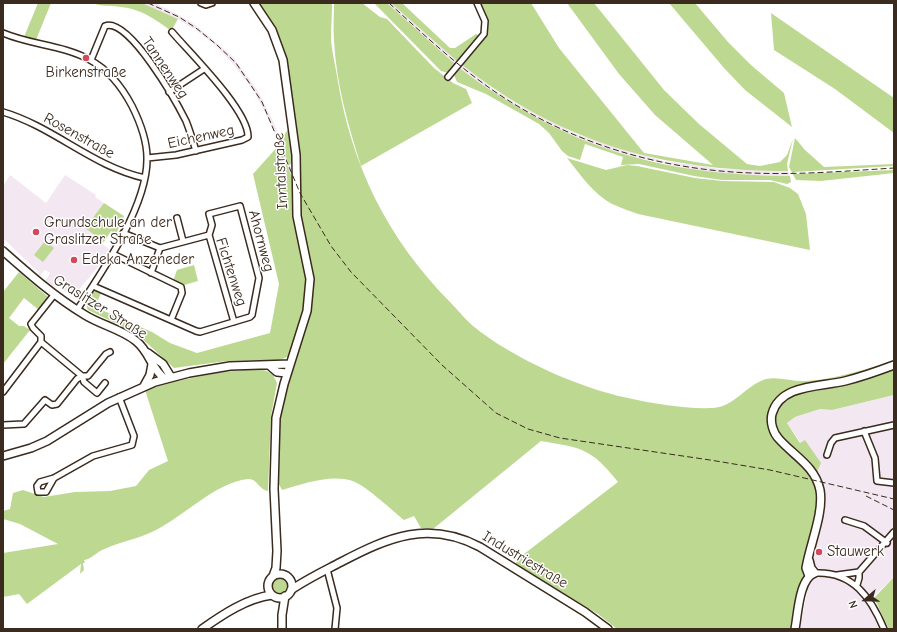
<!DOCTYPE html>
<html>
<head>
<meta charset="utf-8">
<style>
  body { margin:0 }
  #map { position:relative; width:897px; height:632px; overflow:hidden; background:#fff; font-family:"Comic Neue",sans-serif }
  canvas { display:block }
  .frame { position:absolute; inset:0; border:4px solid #3b2a1e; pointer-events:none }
  .north { position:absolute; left:845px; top:580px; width:40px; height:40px; -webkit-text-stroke:3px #fff; paint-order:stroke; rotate:250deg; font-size:11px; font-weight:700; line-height:16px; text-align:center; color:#3b2a1e }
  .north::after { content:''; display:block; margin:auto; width:14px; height:18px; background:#3b2a1e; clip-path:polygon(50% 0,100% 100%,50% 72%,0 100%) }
</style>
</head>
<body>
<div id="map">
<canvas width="897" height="632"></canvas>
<div class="frame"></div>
<div class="north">N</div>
</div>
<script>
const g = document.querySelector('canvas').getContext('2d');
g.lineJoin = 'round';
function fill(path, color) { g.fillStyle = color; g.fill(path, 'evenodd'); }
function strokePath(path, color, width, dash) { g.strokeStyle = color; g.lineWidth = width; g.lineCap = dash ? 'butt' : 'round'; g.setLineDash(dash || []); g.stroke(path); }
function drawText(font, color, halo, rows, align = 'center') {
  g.font = font + ' "Comic Neue",sans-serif'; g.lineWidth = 3; g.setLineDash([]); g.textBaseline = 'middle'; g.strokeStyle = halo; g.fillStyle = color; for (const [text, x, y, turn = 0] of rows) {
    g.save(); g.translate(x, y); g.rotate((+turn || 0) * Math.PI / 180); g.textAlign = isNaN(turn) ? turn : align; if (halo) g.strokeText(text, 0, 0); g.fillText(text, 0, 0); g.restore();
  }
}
const built = new Path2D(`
  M142,3H154L177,14L197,26L194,29L178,19Z
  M387,3H391L458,62L456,65Z
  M198,27L233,57L258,91L274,123L294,176V182L271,124L255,93L234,65L216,46L196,30Z
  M461,64L492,88L519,105L576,134L663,161L722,169L788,171L790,176L724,174L699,171L630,156L597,146L543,122L517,108L458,67Z
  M10,175L46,203L65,175L96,195L95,197L104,203L85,228L104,242L102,244L109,249L98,267L76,293L71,295L62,289L60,284L57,288L45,281L50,273L45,270L39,276L38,272L5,240L3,242V186Z
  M894,395V577L869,601L882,629H800L808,587H801L805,440L801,443L787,423L795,417L820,409L832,410Z`);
const green = new Path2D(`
  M38,3H51L36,40L24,37Z
  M93,3H142L178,19L171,31C155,19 141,9 121,7C111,5 101,7 93,3Z
  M256,3H332C332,15 331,28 331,40C332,52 335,64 337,76C351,165 387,238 450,302C458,310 465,319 473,326C512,358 579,388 628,398C655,404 684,409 713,408C734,407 746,385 766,379C779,376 793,382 806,381C836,379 866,369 894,361V363L868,372L783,394L770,426L813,475L819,497L805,577L794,629H617L598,614L515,564L524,554L618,482C591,448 582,448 541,441L433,529L421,528L414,516L404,520C393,511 367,487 355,482C333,473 303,484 282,490L277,480L279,418L282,399L310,303L299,219L285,60Z
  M334,3H362L380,17L387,19L434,68L453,83L466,89L472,103L361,166C348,125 336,83 334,40C333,28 334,15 334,3Z
  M374,3H387L456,65L448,73L441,71Z
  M391,3H402L450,48H455L476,34L481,36L458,62Z
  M479,3H531L559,48L644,153L713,165L655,115L619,74L567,3H594L664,90L699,124L747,164L760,166L780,162L787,155L793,139L787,164L788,171C663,171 560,143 461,64L486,31Z
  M669,3H695L728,42L751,65L784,93L792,127L745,90L724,68Z
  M771,13L894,98V133L835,89L774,50Z
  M458,67C565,147 657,175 790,176L791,182L787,184L770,180H722L694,176L639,164L621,165L623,157L585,144L580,160L568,156L562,151L549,133L539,124L486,94L457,82L454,75Z
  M290,127L294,162L289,165L280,140Z
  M795,138L805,150L824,167L894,164V166L794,172L795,174L894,170V173L821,181L796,180L789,167Z
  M279,145L294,182V213L307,268L306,302L290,356L279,360L227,361L174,368L136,333L88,310C84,303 90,297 94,291L101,293L95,307L152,332L170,343L197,353L270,333L279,284L253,174Z
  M567,158L606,170L627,165L637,166L695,178L722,181L774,182L790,188L798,194L806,214L810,250L638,214C630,211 621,208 612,204C593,194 580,174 567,158Z
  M104,203L124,216L116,234L111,231L104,242L85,228Z
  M45,241L54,248L43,262L34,255Z
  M194,265L198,281L184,285L173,281L177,270Z
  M19,272L48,297L39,310L24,298L9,318L19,326H24L30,330L3,364V292Z
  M894,367V395L832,410L820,409L795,417L787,423L800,443L805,440L821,463L816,474C800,458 767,436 775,409C777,403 786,398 791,394Z
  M257,369L267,371L273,375L277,383L271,416L268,491C259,490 257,478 248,479C214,483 185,516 154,531C138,539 119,542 102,550C96,553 91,559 84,560L85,563H83L84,570L80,574L81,564L27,604L19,594L3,597V553L58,544L20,524L3,519V511L10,509L13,493L23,490L44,497L75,492L110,491L136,486L149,470L168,461L145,390C182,379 218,371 257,369Z
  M270 586a9 9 0 1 1 18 0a9 9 0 1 1-18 0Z
  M894,577V629H889L874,598Z`);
const street = new Path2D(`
  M201,3L206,5L212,3
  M3,33C31,45 63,45 90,60C109,70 122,87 132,106C140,122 147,140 147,158C148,205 102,272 77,310
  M91,60L105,26C129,17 177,103 186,121C190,131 193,141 196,151
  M448,77L484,34L485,21L477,3
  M169,92L204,69
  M3,112C54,127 93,167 145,178
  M147,158L176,155L242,140L248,137C249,111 190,53 172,32
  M177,218L183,241
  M123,233L160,248L209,235
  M209,235L234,322
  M113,254L181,287L182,293L171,320
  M151,273L160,248
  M93,286L196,331L200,332L250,317L252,315L259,278L240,206L209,214L212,225L209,235
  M105,383L97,393L84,382L82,376H88L106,354L110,352
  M3,392L41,342V336L33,328L31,324L54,295
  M3,425L24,424L45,400L52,405L57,404L77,379L82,376L41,342
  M864,431L875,458L877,481L894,483
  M827,455L831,443L835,438L894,425
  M54,478L46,492H38L37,486L40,482L54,478L93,456L132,445L134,436L119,397
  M845,520L864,526L887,543
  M327,569L337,608L335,629
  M815,573C853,571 871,598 884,629
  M837,575L859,572L894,532
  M857,585L859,578V572`);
const secondary = new Path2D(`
  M254,3L272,30L283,60L296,155L297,216L310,279L307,311L284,384L276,418L274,489L277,551L276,568L273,576
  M3,251C29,274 55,297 85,315C101,325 121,329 136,341C150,352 151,369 165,379
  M148,353L163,364L171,377
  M269,365L277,372L287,373
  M144,386L150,375L152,364
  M3,456L31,448L47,441L108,403L155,382L189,373L230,366L290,364
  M268 586a12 12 0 1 1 24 0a12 12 0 1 1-24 0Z
  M809,576L806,568C810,544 824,513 820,490C815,466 794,456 779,439C773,433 770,422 772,414C780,384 820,387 845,381C861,377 878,371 894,365
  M291,590C307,579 324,571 341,562C389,537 428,520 480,547L585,612L608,629
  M202,629C222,615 247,598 272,595
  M282,629V615L285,596
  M795,629C798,614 799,578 815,573L811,568L809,560`);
const rail = new Path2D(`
  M148,3L179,17L196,28L217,45L236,63L262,102L300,193L331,246L351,272L442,365L496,413L528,429L560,438L710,460L770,470L894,499
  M389,3C422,33 454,63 491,89C567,142 659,170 752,173C799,175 847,171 894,168
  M866,496L894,510`);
const markers = [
  [86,58,4,"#d1495b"],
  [36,232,4,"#d1495b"],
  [74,260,4,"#d1495b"],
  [819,552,4,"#d1495b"]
];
const streetNames = [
  ["Tannenweg",165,68,56],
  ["Rosenstraße",79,136,29],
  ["Eichenweg",201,137,-12],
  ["Inntalstraße",281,171,-93],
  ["Ahornweg",261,241,75],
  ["Fichtenweg",231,272,72],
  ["Graslitzer Straße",100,307,32],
  ["Industriestraße",525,560,31]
];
const poiNames = [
  ["Birkenstraße",86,73,"center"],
  ["Grundschule an der",44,223],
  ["Graslitzer Straße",44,240],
  ["Edeka Anzeneder",82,260],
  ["Stauwerk",827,552]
];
fill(built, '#f3e7f2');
fill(green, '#bdd991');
strokePath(street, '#3b2a1e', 8);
strokePath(secondary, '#3b2a1e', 10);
strokePath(street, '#fff', 5);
strokePath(secondary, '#fff', 7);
strokePath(rail, '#3b2a1e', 1, [6, 3]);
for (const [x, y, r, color] of markers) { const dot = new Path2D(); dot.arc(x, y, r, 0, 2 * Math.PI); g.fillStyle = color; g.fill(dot); strokePath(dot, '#fff', 1.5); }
drawText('15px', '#3b2a1e', '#fff', streetNames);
drawText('15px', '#3b2a1e', '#fff', poiNames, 'left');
</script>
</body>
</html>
